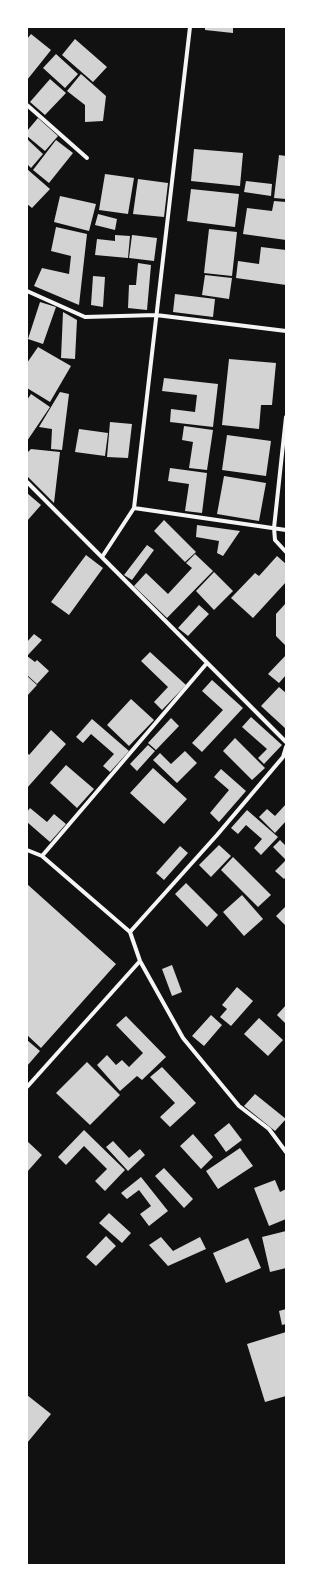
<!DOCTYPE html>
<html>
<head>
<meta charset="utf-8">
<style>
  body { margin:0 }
  #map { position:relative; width:313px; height:1592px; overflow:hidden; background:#111; font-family:"Exo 2",sans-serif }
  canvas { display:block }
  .frame { position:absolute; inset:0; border:28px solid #fff; pointer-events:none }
</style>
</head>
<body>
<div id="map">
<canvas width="313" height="1592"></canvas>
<div class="frame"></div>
</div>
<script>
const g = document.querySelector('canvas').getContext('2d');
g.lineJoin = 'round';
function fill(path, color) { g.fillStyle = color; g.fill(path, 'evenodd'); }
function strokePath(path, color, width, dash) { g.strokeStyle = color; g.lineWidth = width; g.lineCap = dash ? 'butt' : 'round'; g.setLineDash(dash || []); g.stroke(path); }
const building = new Path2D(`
  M205,27H233V33L205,30Z
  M31,34L51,50L27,80V39Z
  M75,39L107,67L93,82L62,55Z
  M56,54L78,74L65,88L43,68Z
  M81,74L106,96L103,121L85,122V105L67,91Z
  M50,79L66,93L45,115L30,102Z
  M38,118L58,136L45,151L27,136V131Z
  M27,139L43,154L31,168L27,164Z
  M56,140L73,153L49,183L33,170Z
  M194,149L243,153L240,186L191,181Z
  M279,155L286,156V199L274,198Z
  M27,169L50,189L32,208L27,204Z
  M105,174L134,178L128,214L99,210Z
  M138,179L168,183L164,217L133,214Z
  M246,181L272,184L271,196L244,192Z
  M191,189L239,194L235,227L187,221Z
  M60,196L96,204L89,231L54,222Z
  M274,201L286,202V240L243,234L247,208L272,211Z
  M98,214L117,219L115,230L95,225Z
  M56,227L87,234L79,305L34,286L42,268L69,274L71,256L51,251Z
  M209,229L237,232L232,276L204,273Z
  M115,235L130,236L128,258L95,255L97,239L115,241Z
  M132,235L157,238L154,261L129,258Z
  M261,247L286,250V285L236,278L238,261L259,264Z
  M138,263L151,265L147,310L128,308L129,285H136Z
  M205,275L232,278L229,299L202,295Z
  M93,276L105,277L103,307L91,305Z
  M175,294L215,299L213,317L173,312Z
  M40,302L56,307L43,344L28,339Z
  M63,312L77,320L75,359L61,358Z
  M38,347L71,366L50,402L27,388V363Z
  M229,359L276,363L272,405H261L259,429L222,425Z
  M164,378L218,384L213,427L170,422L171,409L195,412L197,395L162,391Z
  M60,392L69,394L62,450L51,449L52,429L39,427Z
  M31,394L50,407L27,441V400Z
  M110,422L132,424L128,458L107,457Z
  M184,426L213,430L207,470L189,468L193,442L182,440Z
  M79,429L108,433L105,456L75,452Z
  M227,435L271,441L266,476L222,470Z
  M31,449L60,452L54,503L27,476V453Z
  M170,468L207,473L202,513L185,511L189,484L168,481Z
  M224,476L266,483L259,521L217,514Z
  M27,493L41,505L27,521Z
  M164,520L196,552L185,562L154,531Z
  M197,525L240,531L223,556L217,553L219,541L196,537Z
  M147,545L154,550L132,580L124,575Z
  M195,554L213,571L167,618L134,586L146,573L168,594L192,568L186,563Z
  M86,555L103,568L69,615L51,602Z
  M277,556L286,564V582L253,618L231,598L255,573L259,576Z
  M214,572L233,591L214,610L196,591Z
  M286,603V646L276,636V614Z
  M199,605L209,614L188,636L178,628Z
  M34,634L42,640L27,656L35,662L37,660L49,671L37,684L27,675V642Z
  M150,652L186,685L162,710L154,702L168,687L141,661Z
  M286,655V675L279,683L268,674Z
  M27,676L37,685L27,696Z
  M212,680L243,708L202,752L192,743L223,710L202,691Z
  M279,687L286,693V729L261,706Z
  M131,699L154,720L129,746L107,725Z
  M251,717L282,745L264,764L258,758L267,749L242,727Z
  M171,718L179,726L156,750L148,743Z
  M92,719L129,751L110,772L103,766L114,754L91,734L83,743L76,737Z
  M51,730L66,744L27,788V752L29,755Z
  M235,738L265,768L252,780L223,751Z
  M148,745L155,751L137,771L130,764Z
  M185,751L197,763L177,783L153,760L160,753L171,764Z
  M66,765L94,789L77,808L50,783Z
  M153,768L187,799L164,824L130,793Z
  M221,769L246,791L219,822L210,813L229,790L214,777Z
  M286,804V821L275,833L259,817L267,809L275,816Z
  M30,808L47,822L54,814L66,824L50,842L27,822V812Z
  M247,810L278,837L261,855L254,848L262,839L246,825L238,834L231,828Z
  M280,840L286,846V877L284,879L275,871L286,860L273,847Z
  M219,845L231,856L211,877L199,865Z
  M180,846L188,853L164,880L156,873Z
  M233,857L271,895L258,907L221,870Z
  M186,883L218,915L207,927L175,894Z
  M27,884L116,964L41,1048L27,1035Z
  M242,895L263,919L244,936L223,912Z
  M286,906V926L276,916Z
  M172,965L182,992L172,996L162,969Z
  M237,987L253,1001L231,1026L220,1017L227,1009L222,1005Z
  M286,1005V1024L277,1015Z
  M211,1015L222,1025L204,1046L192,1036Z
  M126,1016L166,1057L142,1080L137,1076L120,1091L97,1065L107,1055L116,1065L122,1060L129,1067L143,1053L116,1025Z
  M259,1018L283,1040L268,1056L244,1034Z
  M27,1040L40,1051L27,1066Z
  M87,1062L120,1095L90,1125L56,1093Z
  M162,1067L196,1103L170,1127L160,1117L175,1103L150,1077Z
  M255,1094L286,1119L275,1131L244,1106Z
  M229,1123L242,1140L226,1152L214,1135Z
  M84,1130L125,1170L105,1191L95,1181L107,1169L84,1146L66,1165L58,1157Z
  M193,1134L213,1157L201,1169L180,1146Z
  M27,1141L42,1155L27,1172Z
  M113,1141L129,1158L140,1149L145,1155L128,1171L106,1147Z
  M240,1148L253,1166L218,1189L206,1171Z
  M164,1168L193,1199L184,1208L155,1176Z
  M141,1177L168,1211L149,1226L140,1214L151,1206L139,1190L127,1199L121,1193Z
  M275,1180L280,1192L286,1189V1219L269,1226L254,1188Z
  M109,1213L131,1233L122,1243L99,1223Z
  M286,1231V1268L270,1272L262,1237Z
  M106,1236L116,1246L96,1266L86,1257Z
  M161,1237L173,1251L200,1237L206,1249L168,1266L149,1245Z
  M248,1238L261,1268L226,1283L213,1253Z
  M286,1309V1324L282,1325L279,1311Z
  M286,1332V1348L285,1349L286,1353V1396L265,1402L247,1344Z
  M27,1395L51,1414L27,1443Z`);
const minor = new Path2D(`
  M27,105L87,158
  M27,291L85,317L156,315L286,331
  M286,417L274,528L275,540L286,552
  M27,482L286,742
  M134,508L286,530
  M102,557L134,508L190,27
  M27,850L42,856L130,932L140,961L183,1038L239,1106L269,1129L286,1152
  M42,856L207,663
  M130,932L217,835L283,757L286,747
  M27,1087L140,961`);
fill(building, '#d3d3d3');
strokePath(minor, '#f5f5f5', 4);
</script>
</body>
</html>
